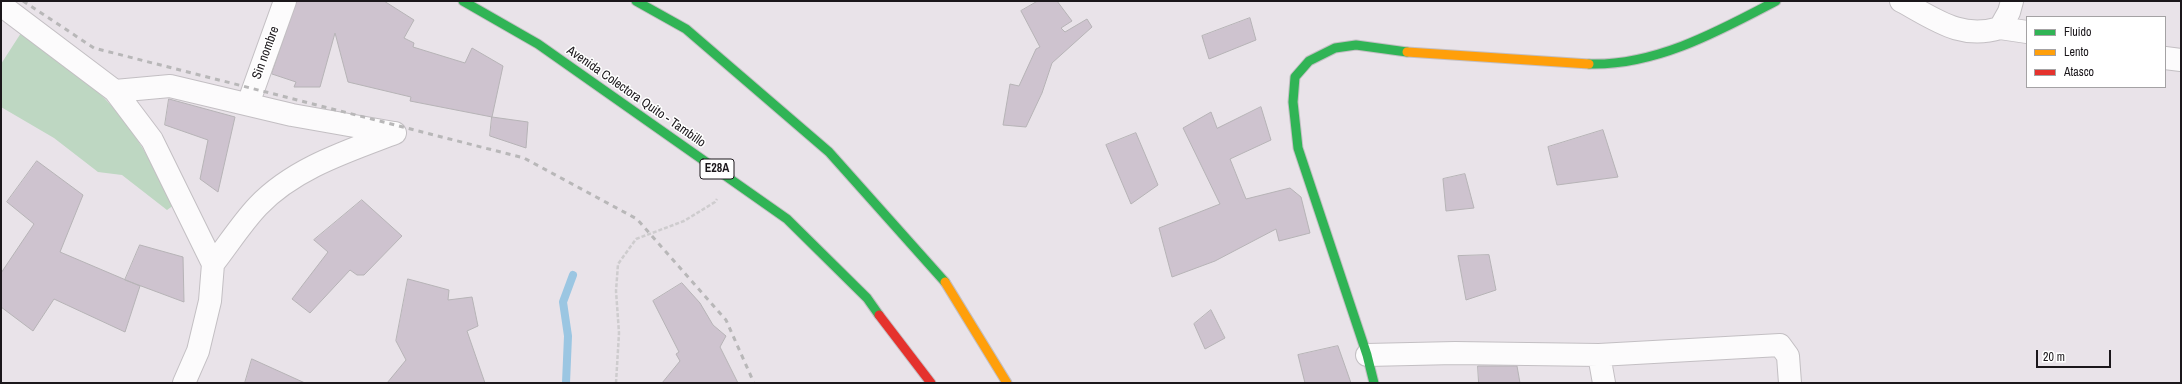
<!DOCTYPE html>
<html>
<head>
<meta charset="utf-8">
<style>
  body { margin:0 }
  #map { position:relative; width:2182px; height:384px; overflow:hidden; background:#e9e3e9; font-family:"Archivo Narrow",sans-serif }
  canvas { display:block }
  .frame { position:absolute; inset:0; border:2px solid #1b171b; pointer-events:none }
  .legend { position:absolute; left:2026px; top:16px; width:140px; height:72px; box-sizing:border-box; background:#fff; border:1px solid #a4a2a4; margin:0; padding:5px 7px; list-style:none; font-size:12px; color:#1b171b }
  .legend li { display:flex; align-items:center; gap:8px; height:20px }
  .legend b { width:20px; border:1px solid #a4a2a4 }
  .scale { position:absolute; left:2036px; top:350px; width:75px; height:18px; box-sizing:border-box; border:2px solid #1b171b; border-top:0; padding-left:5px; font-size:12px; line-height:14px; white-space:nowrap; color:#1b171b; -webkit-text-stroke:3px #fff; paint-order:stroke }
</style>
</head>
<body>
<div id="map">
<canvas width="2182" height="384"></canvas>
<div class="frame"></div>
<ul class="legend">
<li><b style="height:5px;background:#30b455"></b>Fluido</li>
<li><b style="height:5px;background:#ff9f0a"></b>Lento</li>
<li><b style="height:5px;background:#e5322d"></b>Atasco</li>
</ul>
<div class="scale">20 m</div>
</div>
<script>
const g = document.querySelector('canvas').getContext('2d');
g.lineJoin = 'round';
function fill(path, color) { g.fillStyle = color; g.fill(path, 'evenodd'); }
function strokePath(path, color, width, dash) { g.strokeStyle = color; g.lineWidth = width; g.lineCap = dash ? 'butt' : 'round'; g.setLineDash(dash || []); g.stroke(path); }
function drawText(font, color, halo, rows, align = 'center') {
  g.font = font + ' "Archivo Narrow",sans-serif'; g.lineWidth = 3; g.setLineDash([]); g.textBaseline = 'middle'; g.strokeStyle = halo; g.fillStyle = color; for (const [text, x, y, turn = 0] of rows) {
    g.save(); g.translate(x, y); g.rotate((+turn || 0) * Math.PI / 180); g.textAlign = isNaN(turn) ? turn : align; if (halo) g.strokeText(text, 0, 0); g.fillText(text, 0, 0); g.restore();
  }
}
const green = new Path2D(`
  M21,33C45,51 72,68 94,88C130,121 152,162 174,205L167,210L122,175L98,172L54,138L1,107V64Z`);
const stream = new Path2D(`
  M566,383L568,336L563,302L573,275`);
const building = new Path2D(`
  M297,1H384L414,20L404,38L414,43L413,47L465,63L472,48L503,66L492,117L410,101L411,97L348,82L335,33L320,87H294L296,82L272,74Z
  M1038,1H1057L1072,21L1061,28L1065,32L1087,19L1092,27L1052,63L1042,93L1026,127L1003,125L1010,84L1019,86L1036,49L1040,47L1021,11Z
  M1250,18L1256,40L1209,59L1202,36Z
  M169,99L235,117L218,192L200,179L208,140L165,125Z
  M1261,107L1271,140L1230,159L1246,199L1290,188L1301,197L1310,233L1279,241L1276,229L1215,261L1172,277L1159,228L1220,204L1183,128L1211,112L1217,128Z
  M492,117L528,122L526,148L490,136Z
  M1603,130L1618,177L1557,185L1548,147Z
  M1136,133L1158,185L1131,204L1106,145Z
  M37,161L83,195L60,252L140,286L125,332L54,299L33,331L1,307V273L34,224L7,202Z
  M1465,174L1474,208L1446,211L1443,179Z
  M362,200L402,236L364,275H357L350,270L310,313L292,299L328,252L314,240Z
  M140,245L183,257L184,302L125,280Z
  M1489,255L1496,290L1466,300L1458,256Z
  M408,279L449,290L448,300L472,297L478,326L467,331L485,383H387L406,360L396,341Z
  M682,283L700,303L713,325L726,336L720,347L738,383H662L680,361L676,354L679,352L653,301Z
  M1211,310L1225,338L1205,349L1194,324Z
  M1338,346L1351,383H1305L1298,355Z
  M252,359L305,383H245Z
  M1478,366H1517L1520,383H1479Z`);
const path = new Path2D(`
  M616,383L619,333L616,291L618,264L636,239L684,221L715,202L717,199`);
const street = new Path2D(`
  M1901,1C1935,19 1960,40 2000,28L2009,12L2012,1
  M1,5L115,91L152,140L213,264L210,301L198,351L184,383
  M2000,28L2027,32
  M2165,58L2181,60
  M115,91L170,86L292,115L394,133
  M248,104L285,1
  M213,264C228,245 241,224 258,206C294,168 348,151 395,133
  M1367,355L1455,353L1599,355L1780,345L1788,356L1790,383
  M1599,355L1604,383`);
const fast = new Path2D(`
  M463,1L538,44L787,219L867,298L879,315
  M636,1L686,29L829,152L945,282
  M1589,64C1656,66 1719,31 1776,1
  M1374,383L1367,355L1298,148L1293,102L1295,77L1309,61L1335,48L1356,45L1407,52`);
const slow = new Path2D(`
  M1407,52L1589,64
  M945,282L1007,383`);
const jam = new Path2D(`
  M879,315L931,383`);
const rail = new Path2D(`
  M23,1L94,48L524,158L637,219L726,320L754,383`);
const shields = [
  [717,169,34]
];
const shieldNames = [
  ["E28A",717,169]
];
const streetNames = [
  ["Sin nombre",266,53,-70],
  ["Avenida Colectora Quito - Tambillo",636,97,35]
];
fill(green, '#bed7c2');
strokePath(stream, '#9bc6e2', 8);
fill(building, '#cec3cf');
strokePath(building, '#b6b3b6', 1);
strokePath(street, '#c3bfc3', 24);
strokePath(fast, '#c3bfc3', 11);
strokePath(slow, '#c3bfc3', 11);
strokePath(jam, '#c3bfc3', 11);
strokePath(path, '#ceccce', 2.5, [4, 2]);
strokePath(street, '#fcfbfc', 22);
strokePath(fast, '#30b455', 9);
strokePath(slow, '#ff9f0a', 9);
strokePath(jam, '#e5322d', 9);
strokePath(rail, '#b8b7b8', 3, [5, 5]);
for (const [x, y, w] of shields) { const box = new Path2D(); box.roundRect(x - w / 2, y - 10, w, 20, 3); g.fillStyle = '#fff'; g.fill(box); strokePath(box, '#1b171b', 1); }
drawText('bold 12px', '#1b171b', null, shieldNames);
drawText('13px', '#1b171b', '#fff', streetNames);
</script>
</body>
</html>
